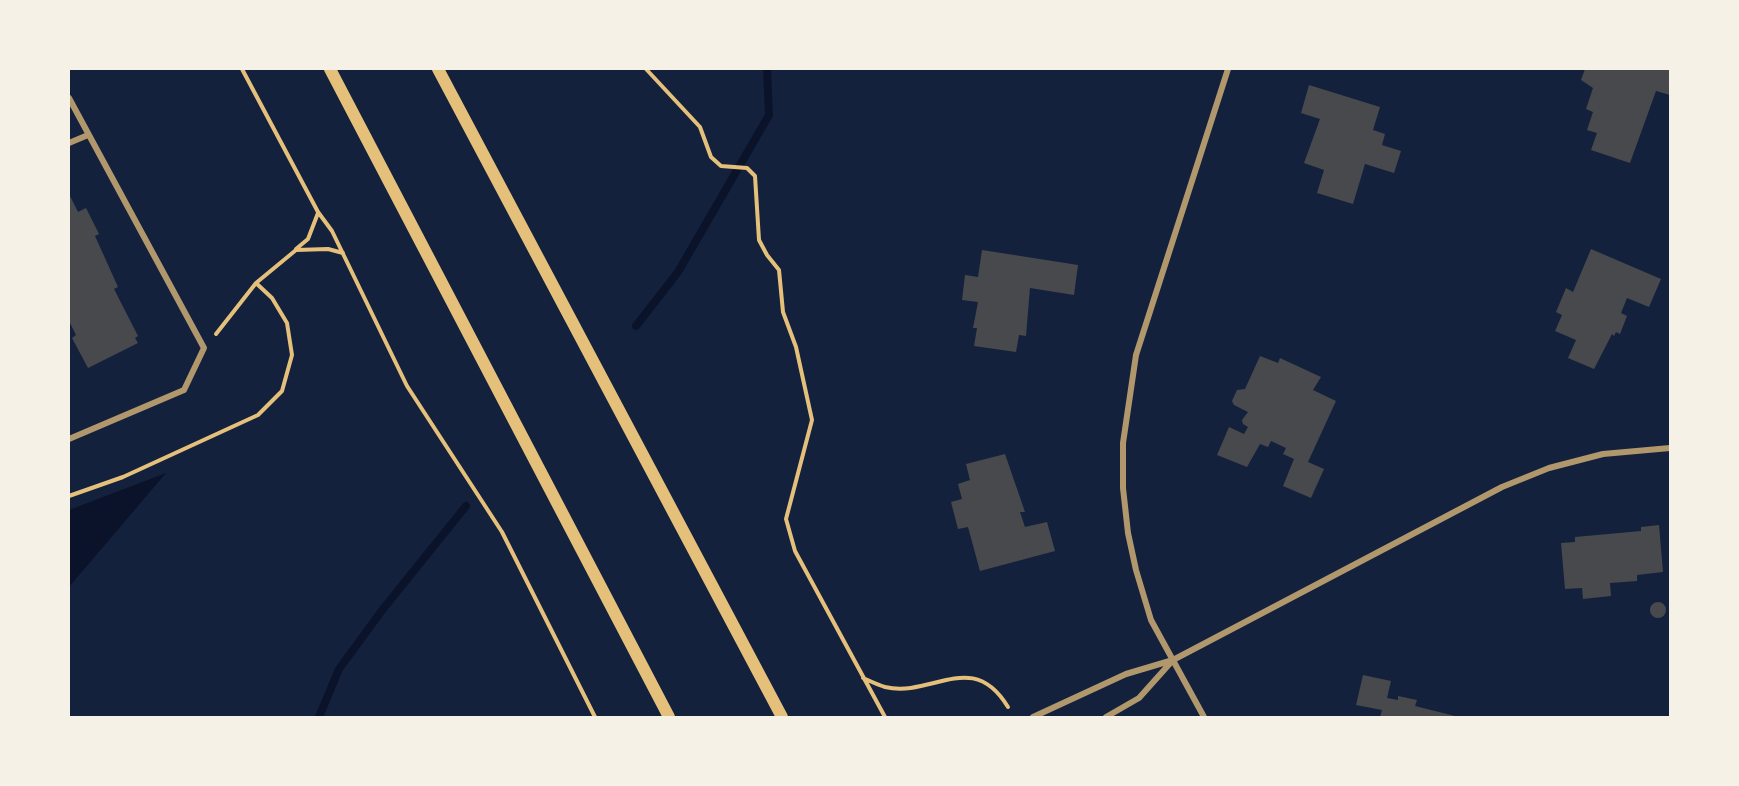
<!DOCTYPE html>
<html>
<head>
<meta charset="utf-8">
<style>
  body { margin:0 }
  #map { position:relative; width:1739px; height:786px; overflow:hidden; background:#14213d; font-family:"DM Sans",sans-serif }
  canvas { display:block }
  .frame { position:absolute; inset:0; border:70px solid #f6f1e7; pointer-events:none }
</style>
</head>
<body>
<div id="map">
<canvas width="1739" height="786"></canvas>
<div class="frame"></div>
</div>
<script>
const g = document.querySelector('canvas').getContext('2d');
g.lineJoin = 'round';
function fill(path, color) { g.fillStyle = color; g.fill(path, 'evenodd'); }
function strokePath(path, color, width, dash) { g.strokeStyle = color; g.lineWidth = width; g.lineCap = dash ? 'butt' : 'round'; g.setLineDash(dash || []); g.stroke(path); }
const water = new Path2D(`
  M166,473L69,587V510Z`);
const stream = new Path2D(`
  M636,326L678,272L769,115L767,69
  M319,717L339,669L383,609L466,506`);
const building = new Path2D(`
  M1585,69H1670V95L1656,91L1630,163L1591,150L1597,133L1587,130L1593,112L1586,109L1593,88L1581,80Z
  M1309,85L1380,107L1373,130L1385,134L1382,145L1401,151L1394,173L1365,164L1353,204L1317,193L1324,170L1304,163L1320,119L1301,113Z
  M69,194L78,212L86,208L99,234L95,236L118,287L114,289L138,336L135,338L138,343L88,368L72,338L76,335L69,321Z
  M1591,249L1661,279L1649,307L1627,298L1621,313L1627,316L1620,334L1616,332L1614,336L1612,334L1594,369L1568,358L1576,340L1555,331L1562,315L1556,312L1566,288L1573,292Z
  M982,250L1078,265L1074,295L1030,288L1026,336L1019,335L1016,352L974,346L977,328H973L978,302L962,300L965,275L978,277Z
  M1260,356L1278,363L1280,358L1321,377L1313,390L1336,401L1308,462L1324,469L1311,498L1283,486L1294,459L1283,454L1286,448L1271,441L1268,447L1260,444L1247,467L1217,455L1229,427L1244,434L1248,427L1243,424L1242,420L1248,412L1234,405L1232,401L1237,390L1245,389Z
  M1005,454L1025,512H1020L1025,527L1047,522L1055,551L980,571L968,527L958,529L951,502L962,499L958,484L970,480L966,464Z
  M1659,525L1663,572L1637,575V581L1610,583L1611,596L1583,599L1582,588L1565,589L1561,543L1575,542V537L1641,531V527Z
  M1650 610a8 8 0 1 1 16 0a8 8 0 1 1-16 0Z
  M1363,675L1391,681L1387,698L1398,700V696L1417,700L1415,706L1459,717H1380L1382,710L1356,705Z`);
const path = new Path2D(`
  M242,69L318,212L332,231L407,386L502,532L595,717
  M646,69L700,127L711,157L721,166L747,168L755,176L759,240L767,255L779,270L783,312L796,347L812,420L786,519L795,551L885,717
  M296,249L308,239L318,213
  M216,334L256,283
  M69,496L123,477L258,415L282,391L292,355L287,323L272,298L256,283L296,250L328,249L343,253
  M863,678C870,681 878,685 885,687C933,698 972,648 1008,707`);
const minor = new Path2D(`
  M69,98L204,348L184,390L69,439
  M69,143L88,135
  M1033,717L1126,674L1173,660L1502,487L1549,468L1603,454L1670,448
  M1106,717L1139,698L1173,660
  M1204,717L1151,620L1136,570L1128,533L1123,488V443L1136,355L1228,69`);
const secondary = new Path2D(`
  M330,69L669,717
  M438,69L782,717`);
fill(water, '#0b132b');
strokePath(stream, '#0b132b', 8);
fill(building, '#48494c');
strokePath(path, '#e5c07b', 4);
strokePath(minor, '#b1986c', 6);
strokePath(secondary, '#e5c07b', 12);
</script>
</body>
</html>
